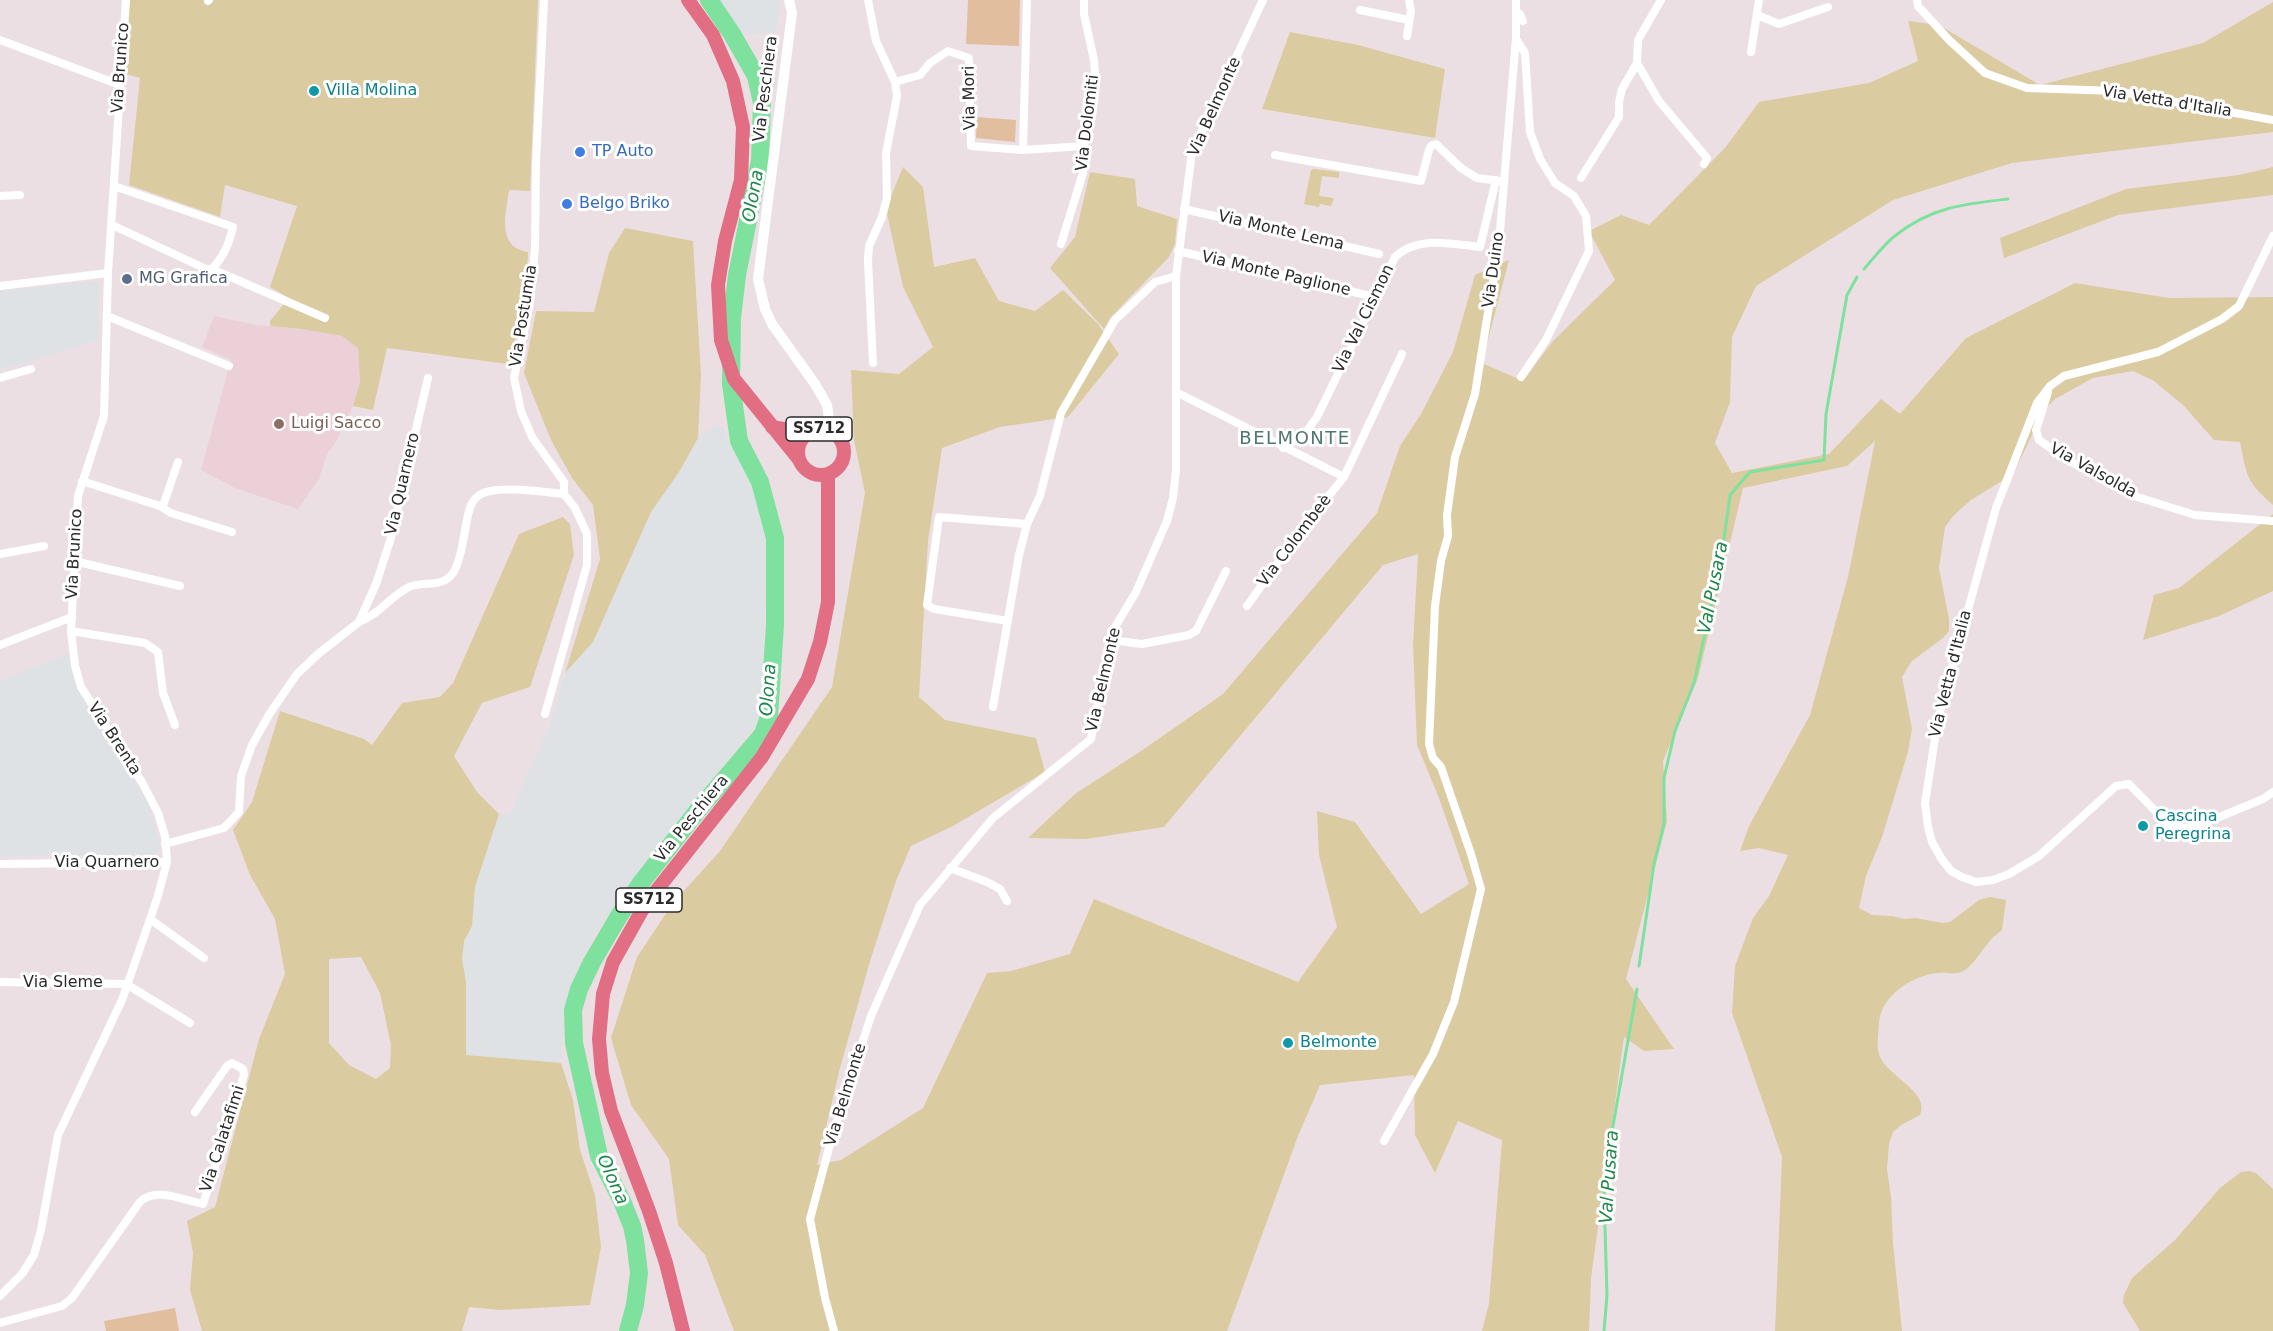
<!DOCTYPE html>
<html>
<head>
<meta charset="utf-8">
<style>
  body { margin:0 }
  canvas { display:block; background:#ebdfe3 }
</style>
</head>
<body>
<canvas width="2273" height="1331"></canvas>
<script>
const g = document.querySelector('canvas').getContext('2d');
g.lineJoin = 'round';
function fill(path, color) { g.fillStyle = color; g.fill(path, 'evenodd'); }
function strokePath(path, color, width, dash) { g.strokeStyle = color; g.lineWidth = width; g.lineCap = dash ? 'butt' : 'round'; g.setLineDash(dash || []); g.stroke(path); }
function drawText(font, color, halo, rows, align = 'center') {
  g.font = font + ' "DejaVu Sans",sans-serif'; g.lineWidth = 6; g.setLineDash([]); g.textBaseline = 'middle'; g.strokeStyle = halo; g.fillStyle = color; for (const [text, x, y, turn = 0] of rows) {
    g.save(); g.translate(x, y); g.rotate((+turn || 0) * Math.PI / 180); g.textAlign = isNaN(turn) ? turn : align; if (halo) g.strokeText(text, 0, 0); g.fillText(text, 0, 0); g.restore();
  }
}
const industrial = new Path2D(`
  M719,0H779L780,6L776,32L744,35Z
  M99,281L98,340L0,370V291Z
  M719,423L757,491L767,544L762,710L760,721L672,829L594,936L568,989L561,1063L466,1056V982L462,959L464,941L472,926L475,887L499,814L509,816L551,722L565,673L593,642L651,512L679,472L698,438Z
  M68,654L86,706L149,804L161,848L154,854L0,856V681Z`);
const education = new Path2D(`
  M214,316L257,325L301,329L342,336L358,348L360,382L353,406L336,442L327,454L319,479L298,509L235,488L201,470L231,360L202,347Z`);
const green = new Path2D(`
  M128,0H538L530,191L509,190C506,213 496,247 528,252L526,302L508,364L387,348L373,410L353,406L360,382L358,348L342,336L301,329L270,326V321L289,298L270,287L297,206L225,185L220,217L129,185L140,78L122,73Z
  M2273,2V132L2012,163L1893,200L1756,286L1732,337L1730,402L1715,443L1732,473L1829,454L1881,399L1900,414L1966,338L2075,283L2169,298L2273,297V505C2246,481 2247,477 2240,442L2214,440L2184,406L2154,381L2133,371L2093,378L2055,399L2045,409L2013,474L1971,500L1954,515L1945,527L1939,568L1949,619V631L1943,638L1912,661L1902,677L1912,729L1908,752L1882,837L1866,876L1859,908L1872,915L1892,916L1904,919L1915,918L1943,923L1950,922L1979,900L1990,897L2006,900L2002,930C1998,934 1992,937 1989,942C1981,951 1975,963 1965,970C1956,976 1948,972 1938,973C1913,975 1882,995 1879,1022C1879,1031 1876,1046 1879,1054C1885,1076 1931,1091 1920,1115L1901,1125L1893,1132L1889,1144L1887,1169L1891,1197L1893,1243L1902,1331H1775L1782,1157L1732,1013L1735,966L1753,918L1769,896L1788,855L1759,848L1740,851L1749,826L1810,715L1848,577L1875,441L1847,466L1743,488L1698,678L1663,761L1667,821L1626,979L1674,1049L1644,1051L1624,1037L1591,1278L1589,1331H1482L1489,1303L1502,1140L1458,1121L1435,1173L1415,1135L1414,1075L1320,1085L1298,1136L1227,1331H734L705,1255L678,1225L669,1159L631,1105L611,1038L637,957L673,903L720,851L832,687L865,493L854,440L851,370L899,374L933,347L903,287L886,209L903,167L923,187L934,267L975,258L999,301L1035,311L1063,290L1098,324L1119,354L1068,417L1000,427L942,448L928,541L919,697L945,720L1036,738L1045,772L953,826L911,846L896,881L870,961L840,1068L817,1165L841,1160L923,1108L987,973L1011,971L1070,954L1094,899L1298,982L1337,927L1319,855L1317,811L1355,822L1421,914L1469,884L1439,798L1417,745L1413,645L1418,554L1383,565L1164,827L1086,839L1028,838L1075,794L1141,751L1223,694L1377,513L1400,446L1421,414L1453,352L1475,275L1509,260L1482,363L1523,381L1553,341L1615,280L1589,231L1621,215L1649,225L1725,148L1759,102L1869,83L1918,61L1908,21L1939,25L2040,85L2203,43Z
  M1290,32L1358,45L1445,69L1435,138L1262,109Z
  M2273,167V195L2118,215L2004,258L2000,238L2126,189L2239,175Z
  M1314,169L1339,172V178L1322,176L1319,196L1334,198L1331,206L1320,204L1319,207L1304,204L1311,170Z
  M1090,172L1135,179L1137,206L1177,219L1175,244L1169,257L1110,318L1104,329L1050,268L1075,237Z
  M625,228L693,241L701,375L698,438L679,472L651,512L593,642L565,673L600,559L593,505L572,478L551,440L524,373L536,311L594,312L609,253Z
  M2273,514V591L2219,616L2143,640L2154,595L2179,588Z
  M563,517L570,524L574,555L530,687L482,703L454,756L477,792L499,814L475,887L472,926L464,941L462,959L466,982V1055L561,1063L573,1100L580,1150L595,1195L601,1247L590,1305L500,1310L469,1307L462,1331H202L190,1290L193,1253L187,1221L215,1207L259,1039L285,974L275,919L250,875L233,830L252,802L280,711L364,739L372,745L402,703L440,697L453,683L519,534ZM361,957L380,993L391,1045L390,1068L376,1079L349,1065L329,1043V959Z
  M2249,1171L2256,1173L2273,1189V1331H2140L2123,1303L2124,1295L2132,1278L2175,1240L2220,1188L2241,1172Z`);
const pitch = new Path2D(`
  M968,0H1020L1019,46L966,44Z
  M977,117L1016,120L1015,142L976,138Z
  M175,1308L179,1331H106L104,1321Z`);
const stream = new Path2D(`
  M1864,269C1874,258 1884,244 1896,235C1932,207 1964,204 2008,199
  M1639,966L1654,864L1664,824V778L1675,731L1694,683L1721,561L1730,495L1750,472L1824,460L1826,414L1847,295L1857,277
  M1604,1331L1607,1295L1604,1195L1607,1160L1637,989`);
const river = new Path2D(`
  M628,1331L635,1305L639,1273L635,1240L632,1226L622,1201L599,1156L574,1043L573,1010L579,989L592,962L619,916L641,883L699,809L763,734L769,717L775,625V538L760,482L739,441L731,384L732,318L737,275L760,161L762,103L756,76L732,34L709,0`);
const minor = new Path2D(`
  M544,0L536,162L535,247L530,303L514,378L521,411L532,437L564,482V494L575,508L587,534V565L545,714
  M868,0L876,41L895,82L897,96L886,153L887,198L882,217L869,246L868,261L873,363
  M1917,0L1918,6L1949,40L1985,73L2027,88L2116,91L2273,120
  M208,1L209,0
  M1360,10L1409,20
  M1516,12L1520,14L1523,21
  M1757,15L1779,24L1828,7
  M1407,36L1411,11L1409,0
  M1516,39L1525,53L1530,132L1540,159L1555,183L1574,196L1586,216L1589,251L1546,340L1521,377
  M0,40L120,85
  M1751,52L1759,0
  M1637,63L1659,101L1707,158L1704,164
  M895,82L920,75L930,63L948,51L969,58L971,146L1023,150L1084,146
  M1023,150L1027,0
  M1275,155L1421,181L1429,150L1431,146L1436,144L1461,168L1477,178L1500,181
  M1581,178L1619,117V102L1622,89L1637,63L1638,40L1661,0
  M114,186L233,227C229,244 224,256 212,269
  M0,196L20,195
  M1184,209L1379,254
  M112,225L206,269H212L325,318
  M2273,236L2239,306L2222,319L2158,352L2064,376L2050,386L2037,403L1996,508L1938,719L1925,803L1928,827L1932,842L1941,858L1951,871L1962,877L1976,882L1993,880L2009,874L2039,856L2116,786L2129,784L2170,826L2183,828L2195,827L2263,799L2273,792
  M1061,244L1083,173L1084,146L1092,116L1096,85L1094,60L1084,14V0
  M1178,251L1375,297
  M0,286L108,273
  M107,316L229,366
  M0,378L31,369
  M1176,392L1344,477
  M2048,392L2036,430L2039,440L2066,459L2134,496L2195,515L2273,521
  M1283,448L1303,436L1317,417L1395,257C1418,235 1451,244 1480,247L1496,180
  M82,481L160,506L164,503L178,462
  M160,506L171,513L232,532
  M0,554L44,546
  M74,561L180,586
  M1247,606L1298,534L1344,477L1402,354
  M1008,621L934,609L927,605L939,517L1027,524
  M359,622C378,615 389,598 407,588C422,580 442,589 453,573C460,562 463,543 465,530C468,518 468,504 478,496C493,484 544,492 564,494
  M71,631L145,643L158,652L163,693L175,725
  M1110,640L1142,644L1189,635L1196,631L1226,571
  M0,645L72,617
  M993,707L1019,555L1027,524L1040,496L1061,413L1115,320L1155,282L1176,276
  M165,844L224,828L239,812L241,776L252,745L270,713L297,674L318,654L359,622L376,584L390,541L428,378
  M0,864L167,862L165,836L158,813L143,784L81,687L75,666L71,631L78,496L104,416L108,273L126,0
  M950,868L987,882L1000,889L1007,901
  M150,919L204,958
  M0,982L126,984L190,1023
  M1384,1141L1433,1054L1454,1002L1481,889L1471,854L1441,767L1433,758L1429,744L1435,606L1441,561L1448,536L1447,515L1455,457L1475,394L1499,243L1516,38V0
  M0,1296L22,1274L34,1255L41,1230L58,1135L122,1000L157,899L167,862
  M0,1323L62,1306L72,1298L139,1203C154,1186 183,1200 203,1204L244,1075L243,1069L232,1063L227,1066L195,1112
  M834,1331L825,1298L810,1219L833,1133L871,1016L920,905L993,818L1091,739L1112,632L1136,592L1167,521L1173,498L1176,470V276L1192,152L1263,0`);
const tertiary = new Path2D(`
  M789,0L792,13L758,279L765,309L772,324L815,384L827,405L831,431`);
const primary = new Path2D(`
  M688,0L713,35L733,81L743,127L741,180L725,241L718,285L721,340L734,379L798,458
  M772,427L807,433
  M798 452a23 23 0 1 1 46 0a23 23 0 1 1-46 0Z
  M683,1331L666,1263L649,1211L611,1111L602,1073L599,1039L603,994L613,962L645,905L762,757L808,679L820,642L828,602V474`);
const markers = [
  [314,91,6,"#0f9aa8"],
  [580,152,6,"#3f7fe0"],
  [567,204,6,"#3f7fe0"],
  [127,279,6,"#5c6f8a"],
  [279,424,6,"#8d6e63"],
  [2143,826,6,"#0f9aa8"],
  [1288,1043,6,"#0f9aa8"]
];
const shields = [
  [819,429,66],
  [649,900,66]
];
const shieldNames = [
  ["SS712",819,429],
  ["SS712",649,900]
];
const streetNames = [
  ["Via Brunico",121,68,-86],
  ["Via Peschiera",766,89,-83],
  ["Via Mori",970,98,-91],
  ["Via Vetta d'Italia",2167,102,9],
  ["Via Belmonte",1215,107,-66],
  ["Via Dolomiti",1088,123,-83],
  ["Via Monte Lema",1281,231,13],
  ["Via Duino",1494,270,-82],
  ["Via Monte Paglione",1276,274,13],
  ["Via Postumia",524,316,-81],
  ["Via Val Cismon",1364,319,-64],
  ["Via Valsolda",2093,471,29],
  ["Via Quarnero",403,484,-77],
  ["Via Colombeè",1295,541,-53],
  ["Via Brunico",75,554,-87],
  ["Via Vetta d'Italia",1951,674,-76],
  ["Via Belmonte",1104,680,-77],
  ["Via Brenta",114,739,57],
  ["Via Peschiera",692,819,-51],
  ["Via Quarnero",107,863],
  ["Via Sleme",63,983],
  ["Via Belmonte",846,1095,-73],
  ["Via Calatafimi",223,1139,-72]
];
const cultureNames = [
  ["Villa Molina",326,91],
  ["Cascina",2155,817],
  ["Peregrina",2155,835],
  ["Belmonte",1300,1043]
];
const shopNames = [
  ["TP Auto",592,152],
  ["Belgo Briko",579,204]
];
const serviceNames = [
  ["MG Grafica",139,279]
];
const educationNames = [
  ["Luigi Sacco",291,424]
];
const waterNames = [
  ["Olona",754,196,-80],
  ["Val Pusara",1714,588,-79],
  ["Olona",769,690,-86],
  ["Val Pusara",1610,1177,-86],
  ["Olona",612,1180,66]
];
const neighbourhoodNames = [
  ["BELMONTE",1295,439]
];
fill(industrial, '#dee2e4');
fill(education, '#ebd0d7');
fill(green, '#dbcba1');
fill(pitch, '#e1bf9e');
strokePath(stream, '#7ee19e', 3);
strokePath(river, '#7ee19e', 18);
strokePath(minor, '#fff', 8);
strokePath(tertiary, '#fff', 10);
strokePath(primary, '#e16e82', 14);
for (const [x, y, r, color] of markers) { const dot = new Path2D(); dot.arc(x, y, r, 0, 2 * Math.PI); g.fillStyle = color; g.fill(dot); strokePath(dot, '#fff', 2); }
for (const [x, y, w] of shields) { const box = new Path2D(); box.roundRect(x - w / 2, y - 12, w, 24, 4.5); g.fillStyle = '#fff'; g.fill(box); strokePath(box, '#2b2b2b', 1.5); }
drawText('bold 15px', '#2b2b2b', null, shieldNames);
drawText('16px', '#2b2b2b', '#fff', streetNames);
drawText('16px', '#0d838f', '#fff', cultureNames, 'left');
drawText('16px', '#366cbe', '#fff', shopNames, 'left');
drawText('16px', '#4e5e75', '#fff', serviceNames, 'left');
drawText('16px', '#785e54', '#fff', educationNames, 'left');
drawText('italic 18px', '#1c8747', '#fff', waterNames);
g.letterSpacing = '1.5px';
drawText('18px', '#507772', '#fff', neighbourhoodNames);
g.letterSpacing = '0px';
</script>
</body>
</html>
